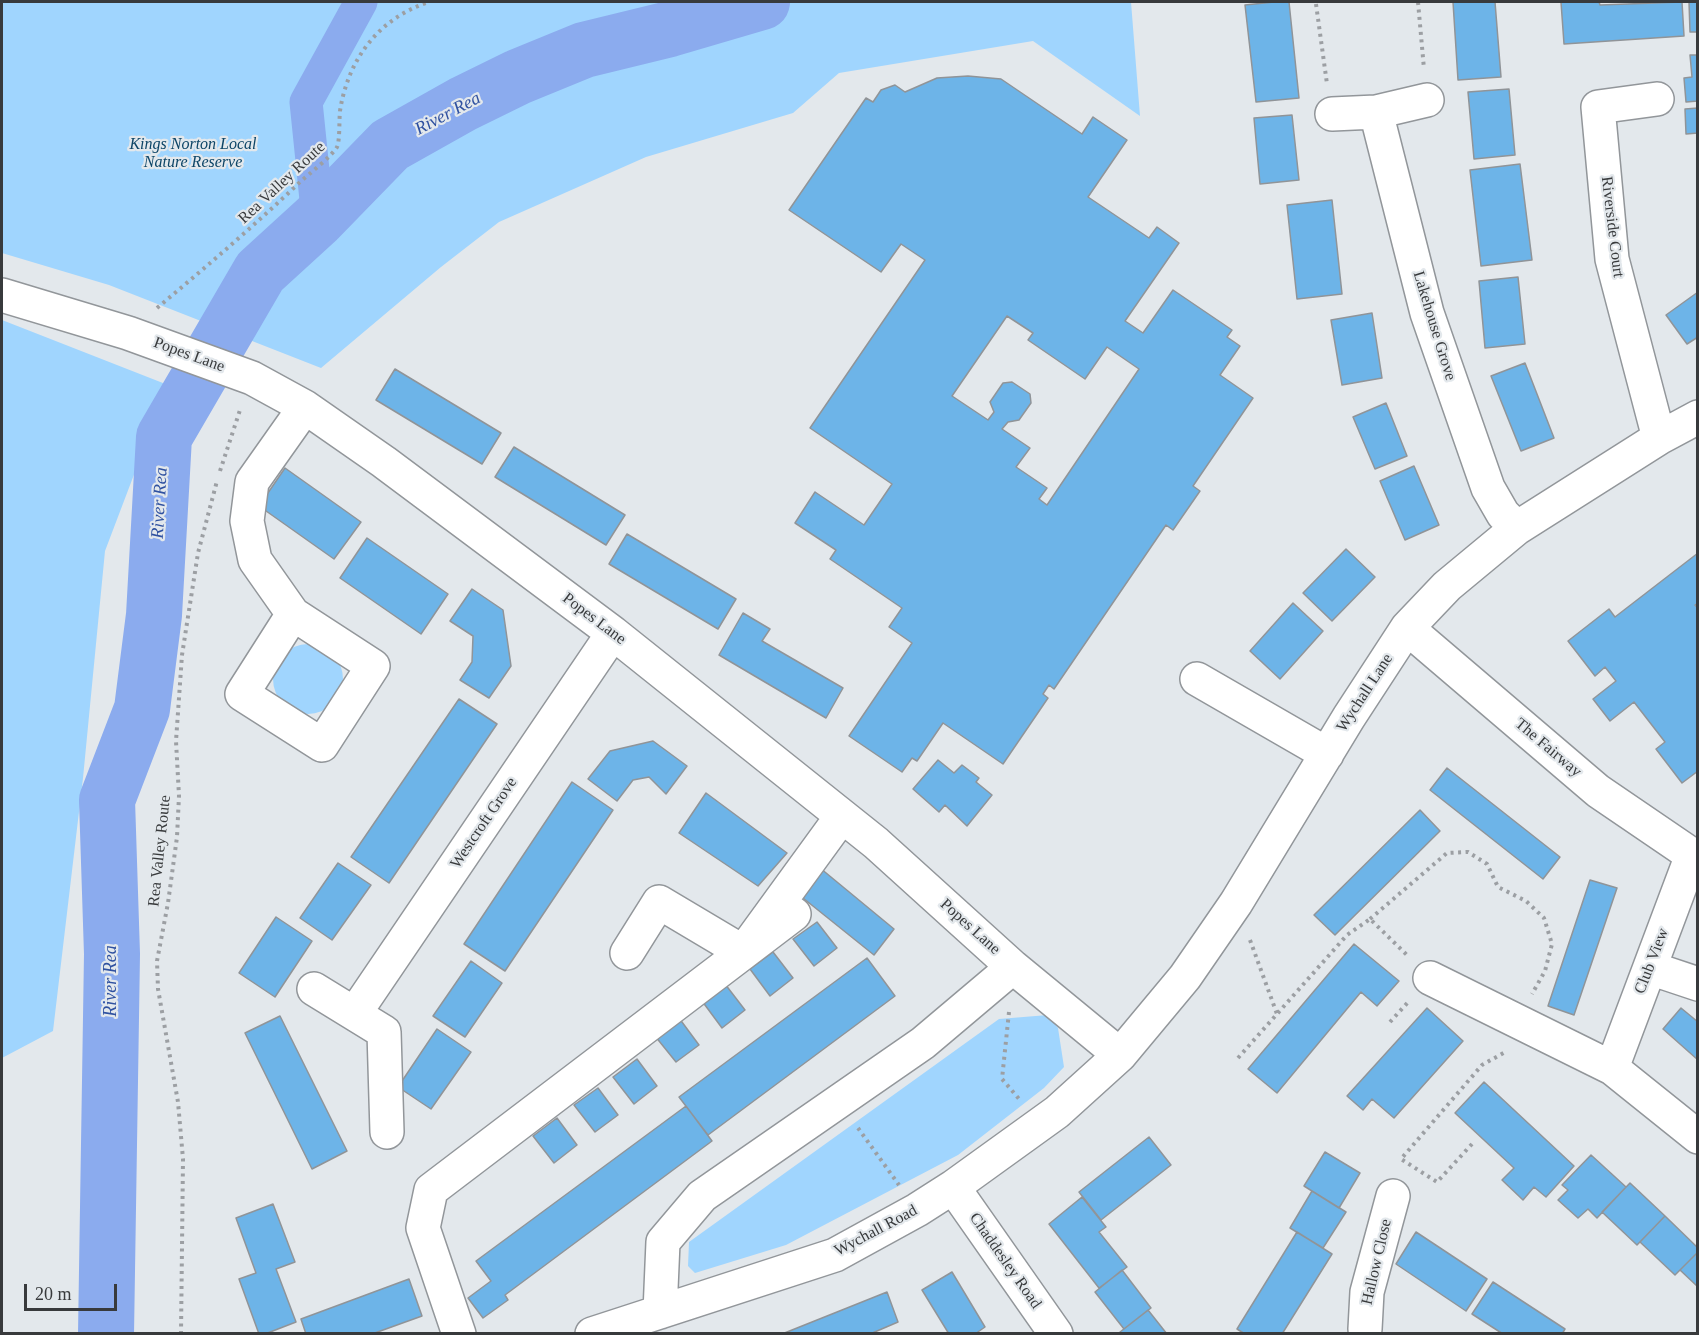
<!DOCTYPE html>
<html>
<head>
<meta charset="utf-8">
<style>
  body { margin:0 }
  #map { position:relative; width:1699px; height:1335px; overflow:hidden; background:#e3e8ec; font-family:Georgia,serif }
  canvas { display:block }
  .frame { position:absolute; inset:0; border:3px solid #383a3c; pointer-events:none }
  .scale { position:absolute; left:24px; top:1284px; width:93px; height:27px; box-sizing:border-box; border:3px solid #383a3c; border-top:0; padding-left:8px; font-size:18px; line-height:21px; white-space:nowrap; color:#383a3c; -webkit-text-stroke:4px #e3e8ec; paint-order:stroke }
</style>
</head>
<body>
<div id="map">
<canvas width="1699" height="1335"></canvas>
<div class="frame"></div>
<div class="scale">20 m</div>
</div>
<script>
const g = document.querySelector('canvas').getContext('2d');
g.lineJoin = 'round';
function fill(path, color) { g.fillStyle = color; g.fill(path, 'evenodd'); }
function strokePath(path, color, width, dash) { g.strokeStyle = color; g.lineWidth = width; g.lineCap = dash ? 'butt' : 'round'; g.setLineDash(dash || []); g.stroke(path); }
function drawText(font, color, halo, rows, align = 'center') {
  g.font = font + ' Georgia,serif'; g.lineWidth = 4.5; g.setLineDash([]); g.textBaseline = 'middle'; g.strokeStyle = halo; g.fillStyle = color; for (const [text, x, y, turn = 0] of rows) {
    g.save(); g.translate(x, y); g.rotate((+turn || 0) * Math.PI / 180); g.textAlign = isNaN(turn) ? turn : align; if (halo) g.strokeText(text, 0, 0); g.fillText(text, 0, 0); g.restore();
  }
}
const green = new Path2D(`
  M2,2H1131L1140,116L1033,41L839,73L793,113L646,157L499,222L441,267L321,368L109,285L2,253Z
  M2,320L168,385L105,551L83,778L53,1031L2,1058Z
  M273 679a35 35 0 1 1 70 0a35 35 0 1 1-70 0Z
  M1048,1015L1058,1028L1064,1067L1044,1088L958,1155L786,1245L695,1273L688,1266L689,1242L999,1019Z`);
const canal = new Path2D(`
  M318,219L306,102L361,2`);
const river = new Path2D(`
  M106,1334L112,954L107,800L142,709L154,615L164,437L260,272L318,219L390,145L463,104L518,77L584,50L670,29L762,2`);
const building = new Path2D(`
  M1274,2H1289L1299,98L1256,102L1245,5Z
  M1453,2H1495L1501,77L1458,80Z
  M1561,2H1599L1600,5L1682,2L1684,36L1564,44Z
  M1689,2H1698V32H1690Z
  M1690,55H1698V101L1686,102L1684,78L1692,77Z
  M968,76L1001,79L1082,134L1093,117L1127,140L1088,197L1149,238L1157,227L1179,243L1125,321L1143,333L1173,290L1232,330L1227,337L1240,346L1220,375L1253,398L1193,486L1200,491L1173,530L1166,525L1054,689L1049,685L1043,694L1048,698L1003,764L943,723L917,761L912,758L902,772L849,736L912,643L889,627L902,608L830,559L836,550L795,523L815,492L864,525L892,484L810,428L925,260L901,244L881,272L789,210L866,98L873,102L881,90L895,85L905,92L937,78ZM1007,316L1033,333L1028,340L1085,379L1107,347L1139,369L1047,505L1039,499L1047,488L1016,467L1030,448L1002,429L1008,422L1019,420L1031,403L1030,394L1012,382L1003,383L990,402L994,412L988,420L952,396Z
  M1509,89L1515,155L1474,159L1468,92Z
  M1698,108V133L1686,134L1685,109Z
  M1292,115L1299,180L1260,184L1254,118Z
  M1520,164L1532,260L1481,266L1470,170Z
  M1332,200L1342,294L1297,299L1287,205Z
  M1518,277L1525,344L1485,348L1479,281Z
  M1698,292V337L1687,344L1666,315Z
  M1372,313L1382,378L1342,385L1331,320Z
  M1525,363L1554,438L1521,451L1491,376Z
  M395,369L501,433L482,464L376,400Z
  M1386,403L1407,456L1375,469L1353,417Z
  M514,447L625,515L606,545L495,477Z
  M1414,466L1439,525L1405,540L1380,481Z
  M285,468L361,522L334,559L259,506Z
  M627,534L736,599L718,629L609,564Z
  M367,538L448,594L421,634L340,578Z
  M1346,549L1375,577L1332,621L1303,593Z
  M1698,553V603L1695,605L1698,608V771L1682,783L1656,749L1665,742L1634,702L1610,721L1593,699L1616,681L1605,667L1595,676L1568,641L1609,609L1615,617Z
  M472,589L503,610L511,666L489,698L460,680L472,662L473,636L450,621Z
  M1293,603L1323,631L1280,679L1250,651Z
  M743,613L770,629L762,641L843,688L826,718L719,655Z
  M459,699L497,724L389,883L351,857Z
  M653,741L687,766L666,794L649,777L633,780L617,801L588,779L610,751Z
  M938,760L954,773L962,765L979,778L976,782L992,795L967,826L945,805L939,812L913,789Z
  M1447,768L1560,857L1543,879L1430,790Z
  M572,782L613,810L505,971L464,944Z
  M706,793L787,853L758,886L679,833Z
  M1420,810L1440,831L1335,935L1314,915Z
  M338,863L371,885L332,940L300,918Z
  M814,863L894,929L874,955L793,890Z
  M1590,880L1617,888L1574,1015L1548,1006Z
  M276,917L312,941L275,997L239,973Z
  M817,922L837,948L814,966L793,939Z
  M1354,944L1399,981L1377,1006L1361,992L1277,1093L1248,1069Z
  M773,952L793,978L770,996L750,969Z
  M867,958L895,996L708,1135L679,1097Z
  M471,961L502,983L465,1037L433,1016Z
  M725,984L745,1010L722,1028L702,1001Z
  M1427,1008L1463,1041L1394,1118L1372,1099L1363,1110L1347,1096Z
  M1681,1008L1698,1022V1060L1663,1029Z
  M280,1016L347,1151L312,1169L245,1033Z
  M679,1018L699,1045L676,1062L655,1036Z
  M437,1029L471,1052L431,1109L398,1087Z
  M637,1059L657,1086L634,1104L613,1077Z
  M1484,1082L1574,1166L1546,1197L1534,1187L1523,1200L1502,1180L1514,1168L1455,1113Z
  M598,1088L618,1115L595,1132L574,1105Z
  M686,1106L712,1141L505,1295L508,1300L483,1318L468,1298L491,1281L476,1261Z
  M557,1118L577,1145L554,1163L533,1136Z
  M1149,1137L1171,1165L1101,1220L1079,1192Z
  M1325,1152L1360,1173L1339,1208L1304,1186Z
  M1591,1155L1626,1187L1597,1218L1588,1209L1578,1218L1558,1200L1568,1190L1562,1185Z
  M1630,1183L1665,1216L1637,1245L1602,1212Z
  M1312,1191L1346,1212L1323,1248L1290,1228Z
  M1082,1197L1106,1227L1099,1232L1127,1267L1099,1288L1049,1224Z
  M273,1204L295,1262L276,1269L296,1322L265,1334H259L239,1279L256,1273L236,1218Z
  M1665,1216L1698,1248V1252L1675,1275L1640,1242Z
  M1297,1232L1332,1254L1282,1334H1245L1237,1329Z
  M1416,1232L1487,1279L1466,1311L1396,1264Z
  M1698,1252V1287L1680,1270Z
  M1122,1270L1151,1308L1124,1329L1095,1292Z
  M952,1272L985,1327L975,1334H949L922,1290Z
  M409,1279L422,1316L372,1334H306L301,1319Z
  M1493,1282L1565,1329L1562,1334H1503L1472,1314Z
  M887,1292L898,1322L870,1334H782Z
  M1148,1310L1167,1334H1122L1120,1332Z`);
const path = new Path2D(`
  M1418,2L1424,69
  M1316,4L1327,84
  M157,308C206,267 254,226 300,182C309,174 332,156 337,147C340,141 339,120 340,111C348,59 379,18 429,2
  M220,471L241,407
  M1370,919L1447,853L1468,852L1487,864L1498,887L1526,901L1544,918L1552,944L1545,971L1532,994
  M1250,940L1277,1014
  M1009,1012L1002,1079L1020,1100
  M1390,1022L1410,1000
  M1238,1058L1347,935L1370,919L1407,955
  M858,1128L899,1185
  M1472,1144L1437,1182L1401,1159L1482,1065L1507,1051
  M181,1334L183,1159L178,1102L158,989L157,961L168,903L177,837L179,796L176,741L182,655L198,553L217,481`);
const minor = new Path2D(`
  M1657,99L1598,107L1612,259L1659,438
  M1376,112L1427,313L1488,488L1503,514L1517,528
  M1332,114L1376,112L1427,100
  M2,295L128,333L252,378L305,407L384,462L613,633L876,843L1013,967L1120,1055
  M293,614L242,694L322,745L373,666L293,614L255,560L247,521L252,482L305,407
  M1407,628L1598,791L1692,855L1698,856
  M1197,679L1327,754
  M627,953L659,902L743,952L842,816
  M1650,968L1698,984
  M1430,978L1612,1068L1692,855
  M314,989L384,1032L387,1132
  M355,1013L613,633
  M1612,1068L1698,1137
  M953,1187L1056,1334
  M660,1312L663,1242L702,1196L923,1043L1013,967
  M1365,1329L1367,1292L1393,1196
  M459,1334L423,1228L431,1190L794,914
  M592,1334L835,1255L917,1210L953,1187L1057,1112L1120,1055L1185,977L1236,903L1349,717L1407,628L1447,586L1517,528L1659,438L1698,417`);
const parkNames = [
  ["Kings Norton Local",193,145],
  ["Nature Reserve",193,163]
];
const streetNames = [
  ["Rea Valley Route",282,183,-43],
  ["Riverside Court",1612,227,83],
  ["Lakehouse Grove",1434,326,73],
  ["Popes Lane",189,355,20],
  ["Popes Lane",594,619,37],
  ["Wychall Lane",1365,693,-57],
  ["The Fairway",1548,748,40],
  ["Westcroft Grove",484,823,-56],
  ["Rea Valley Route",160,851,-84],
  ["Popes Lane",970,927,42],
  ["Club View",1652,961,-69],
  ["Wychall Road",876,1231,-28],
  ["Chaddesley Road",1005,1261,55],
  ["Hallow Close",1377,1262,-77]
];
const waterNames = [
  ["River Rea",448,114,-28],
  ["River Rea",160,503,-87],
  ["River Rea",111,981,-90]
];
fill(green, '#a0d5fe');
strokePath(canal, '#8babee', 33);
strokePath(river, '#8babee', 56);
fill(building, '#6db4e8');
strokePath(building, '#909498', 1.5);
strokePath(minor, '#92969a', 36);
strokePath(path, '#9c9fa3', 4, [3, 4.5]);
strokePath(minor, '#fff', 33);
drawText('italic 16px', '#0d4567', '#e3e8ec', parkNames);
drawText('16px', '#383a3c', '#e3e8ec', streetNames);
drawText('italic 18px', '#2f51a0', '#e3e8ec', waterNames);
</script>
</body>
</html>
